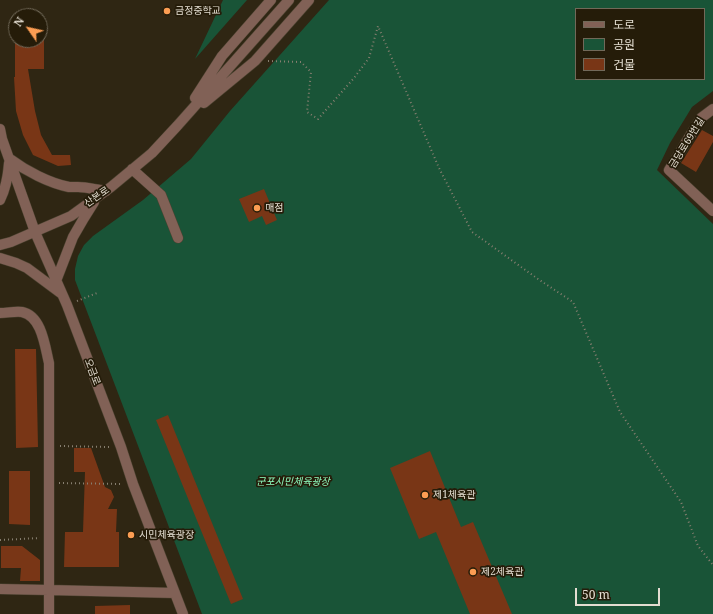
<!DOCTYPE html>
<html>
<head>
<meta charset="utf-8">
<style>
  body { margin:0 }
  #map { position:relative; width:713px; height:614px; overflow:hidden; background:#2f2613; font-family:"Noto Serif","Noto Sans KR",serif }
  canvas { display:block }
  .legend { position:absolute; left:575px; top:8px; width:130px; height:72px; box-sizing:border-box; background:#251c09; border:1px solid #716959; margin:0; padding:5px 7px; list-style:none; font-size:12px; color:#e3ddd1 }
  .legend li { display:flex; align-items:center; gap:8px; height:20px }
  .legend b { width:20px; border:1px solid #716959 }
  .north { position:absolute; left:8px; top:8px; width:40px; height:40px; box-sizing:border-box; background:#251c09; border:1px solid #716959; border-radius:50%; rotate:304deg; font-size:11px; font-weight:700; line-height:16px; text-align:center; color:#e3ddd1 }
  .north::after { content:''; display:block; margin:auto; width:14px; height:18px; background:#fc9d53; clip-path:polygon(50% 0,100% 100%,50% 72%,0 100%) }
  .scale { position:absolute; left:575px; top:588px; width:85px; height:18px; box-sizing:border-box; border:2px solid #e3ddd1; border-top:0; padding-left:5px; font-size:12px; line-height:14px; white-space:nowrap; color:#e3ddd1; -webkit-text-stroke:3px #251c09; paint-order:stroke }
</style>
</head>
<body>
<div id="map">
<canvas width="713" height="614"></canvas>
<ul class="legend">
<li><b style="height:5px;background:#816156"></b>도로</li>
<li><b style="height:11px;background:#195437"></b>공원</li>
<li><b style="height:11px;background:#793616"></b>건물</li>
</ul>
<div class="north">N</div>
<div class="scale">50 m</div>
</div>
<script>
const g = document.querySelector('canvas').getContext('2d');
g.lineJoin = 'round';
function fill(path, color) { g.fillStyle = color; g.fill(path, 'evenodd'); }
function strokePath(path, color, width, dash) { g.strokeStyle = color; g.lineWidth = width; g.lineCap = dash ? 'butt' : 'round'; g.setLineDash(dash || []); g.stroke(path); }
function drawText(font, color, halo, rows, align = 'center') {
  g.font = font + ' "Noto Serif","Noto Sans KR",serif'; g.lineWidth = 3.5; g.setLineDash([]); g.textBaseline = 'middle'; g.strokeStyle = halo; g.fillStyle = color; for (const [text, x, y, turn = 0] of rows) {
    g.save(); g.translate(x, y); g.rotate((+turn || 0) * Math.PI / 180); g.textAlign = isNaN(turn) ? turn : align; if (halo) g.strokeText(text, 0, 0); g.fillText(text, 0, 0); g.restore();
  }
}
const green = new Path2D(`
  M223,0H247L195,59Z
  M329,0H713V91L692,107L670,143L657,170L713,224V614H202L75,280V269L78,256L84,245L93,236L143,200L191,159L230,111ZM576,9H704V79H576Z`);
const building = new Path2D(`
  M15,40H44V69H28L35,111L41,135L52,155H70L71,165L58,166L33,155L23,135L16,111L14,77H15Z
  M702,130L713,136V142L696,172L681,163Z
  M264,189L277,220L266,225L262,216L249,222L239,199Z
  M15,349H36L38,447L16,448Z
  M168,415L243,599L231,604L156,420Z
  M74,448H91L105,487L111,490L114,497L108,509H117L116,532H119V567H64L65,532H83L85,472H74Z
  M430,451L461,527L473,522L512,614H470L436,532L419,539L390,468Z
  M9,471H30V525L9,524Z
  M1,546H22L40,560V581H20L21,568H1Z
  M130,605V614H95V606Z`);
const path = new Path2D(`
  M268,61L301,62L311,72L307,112L318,119L354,78L369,58L378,26L439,168L472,232L538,279L573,302L620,412L681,502L698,546L713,565
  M77,301L97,293
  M60,446L110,447
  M59,483L122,484
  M0,540L40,538`);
const minor = new Path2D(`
  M195,98L222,56L271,0
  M204,103L255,61L309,0
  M713,109L701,118L669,170L713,211
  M0,129L2,139L35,232L67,305L121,447L133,484L183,614
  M10,159C26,171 49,183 69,187C72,187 75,187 78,187C87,187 97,190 106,191
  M132,169L161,195L178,238
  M0,200C6,188 8,177 9,163
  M0,245L11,242L71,216L111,187L152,153L178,125L289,0
  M0,258L16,263L27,268L62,294
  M56,281L73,237L84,218L94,202
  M0,313C7,313 15,311 22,312C42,316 45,347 49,363V590L0,589
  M49,614V590L175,593`);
const markers = [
  [167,11,4,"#fc9d53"],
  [257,208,4,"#fc9d53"],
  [425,495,4,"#fc9d53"],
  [131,535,4,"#fc9d53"],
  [473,572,4,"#fc9d53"]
];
const poiNames = [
  ["금정중학교",175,11],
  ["매점",265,208],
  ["제1체육관",433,495],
  ["시민체육광장",139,535],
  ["제2체육관",481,572]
];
const streetNames = [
  ["금당로69번길",687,143,-58],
  ["산본로",97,197,-35],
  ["오금로",92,372,69]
];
const parkNames = [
  ["군포시민체육광장",293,482]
];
fill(green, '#195437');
fill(building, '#793616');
strokePath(minor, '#4c4331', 11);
strokePath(path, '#877f70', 2, [1, 3]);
strokePath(minor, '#816156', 10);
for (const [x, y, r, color] of markers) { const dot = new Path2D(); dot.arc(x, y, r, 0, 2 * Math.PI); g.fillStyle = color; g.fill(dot); strokePath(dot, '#251c09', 1.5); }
drawText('10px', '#e3ddd1', '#251c09', poiNames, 'left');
drawText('10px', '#e3ddd1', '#251c09', streetNames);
drawText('italic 10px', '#8ffec1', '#251c09', parkNames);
</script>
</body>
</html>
